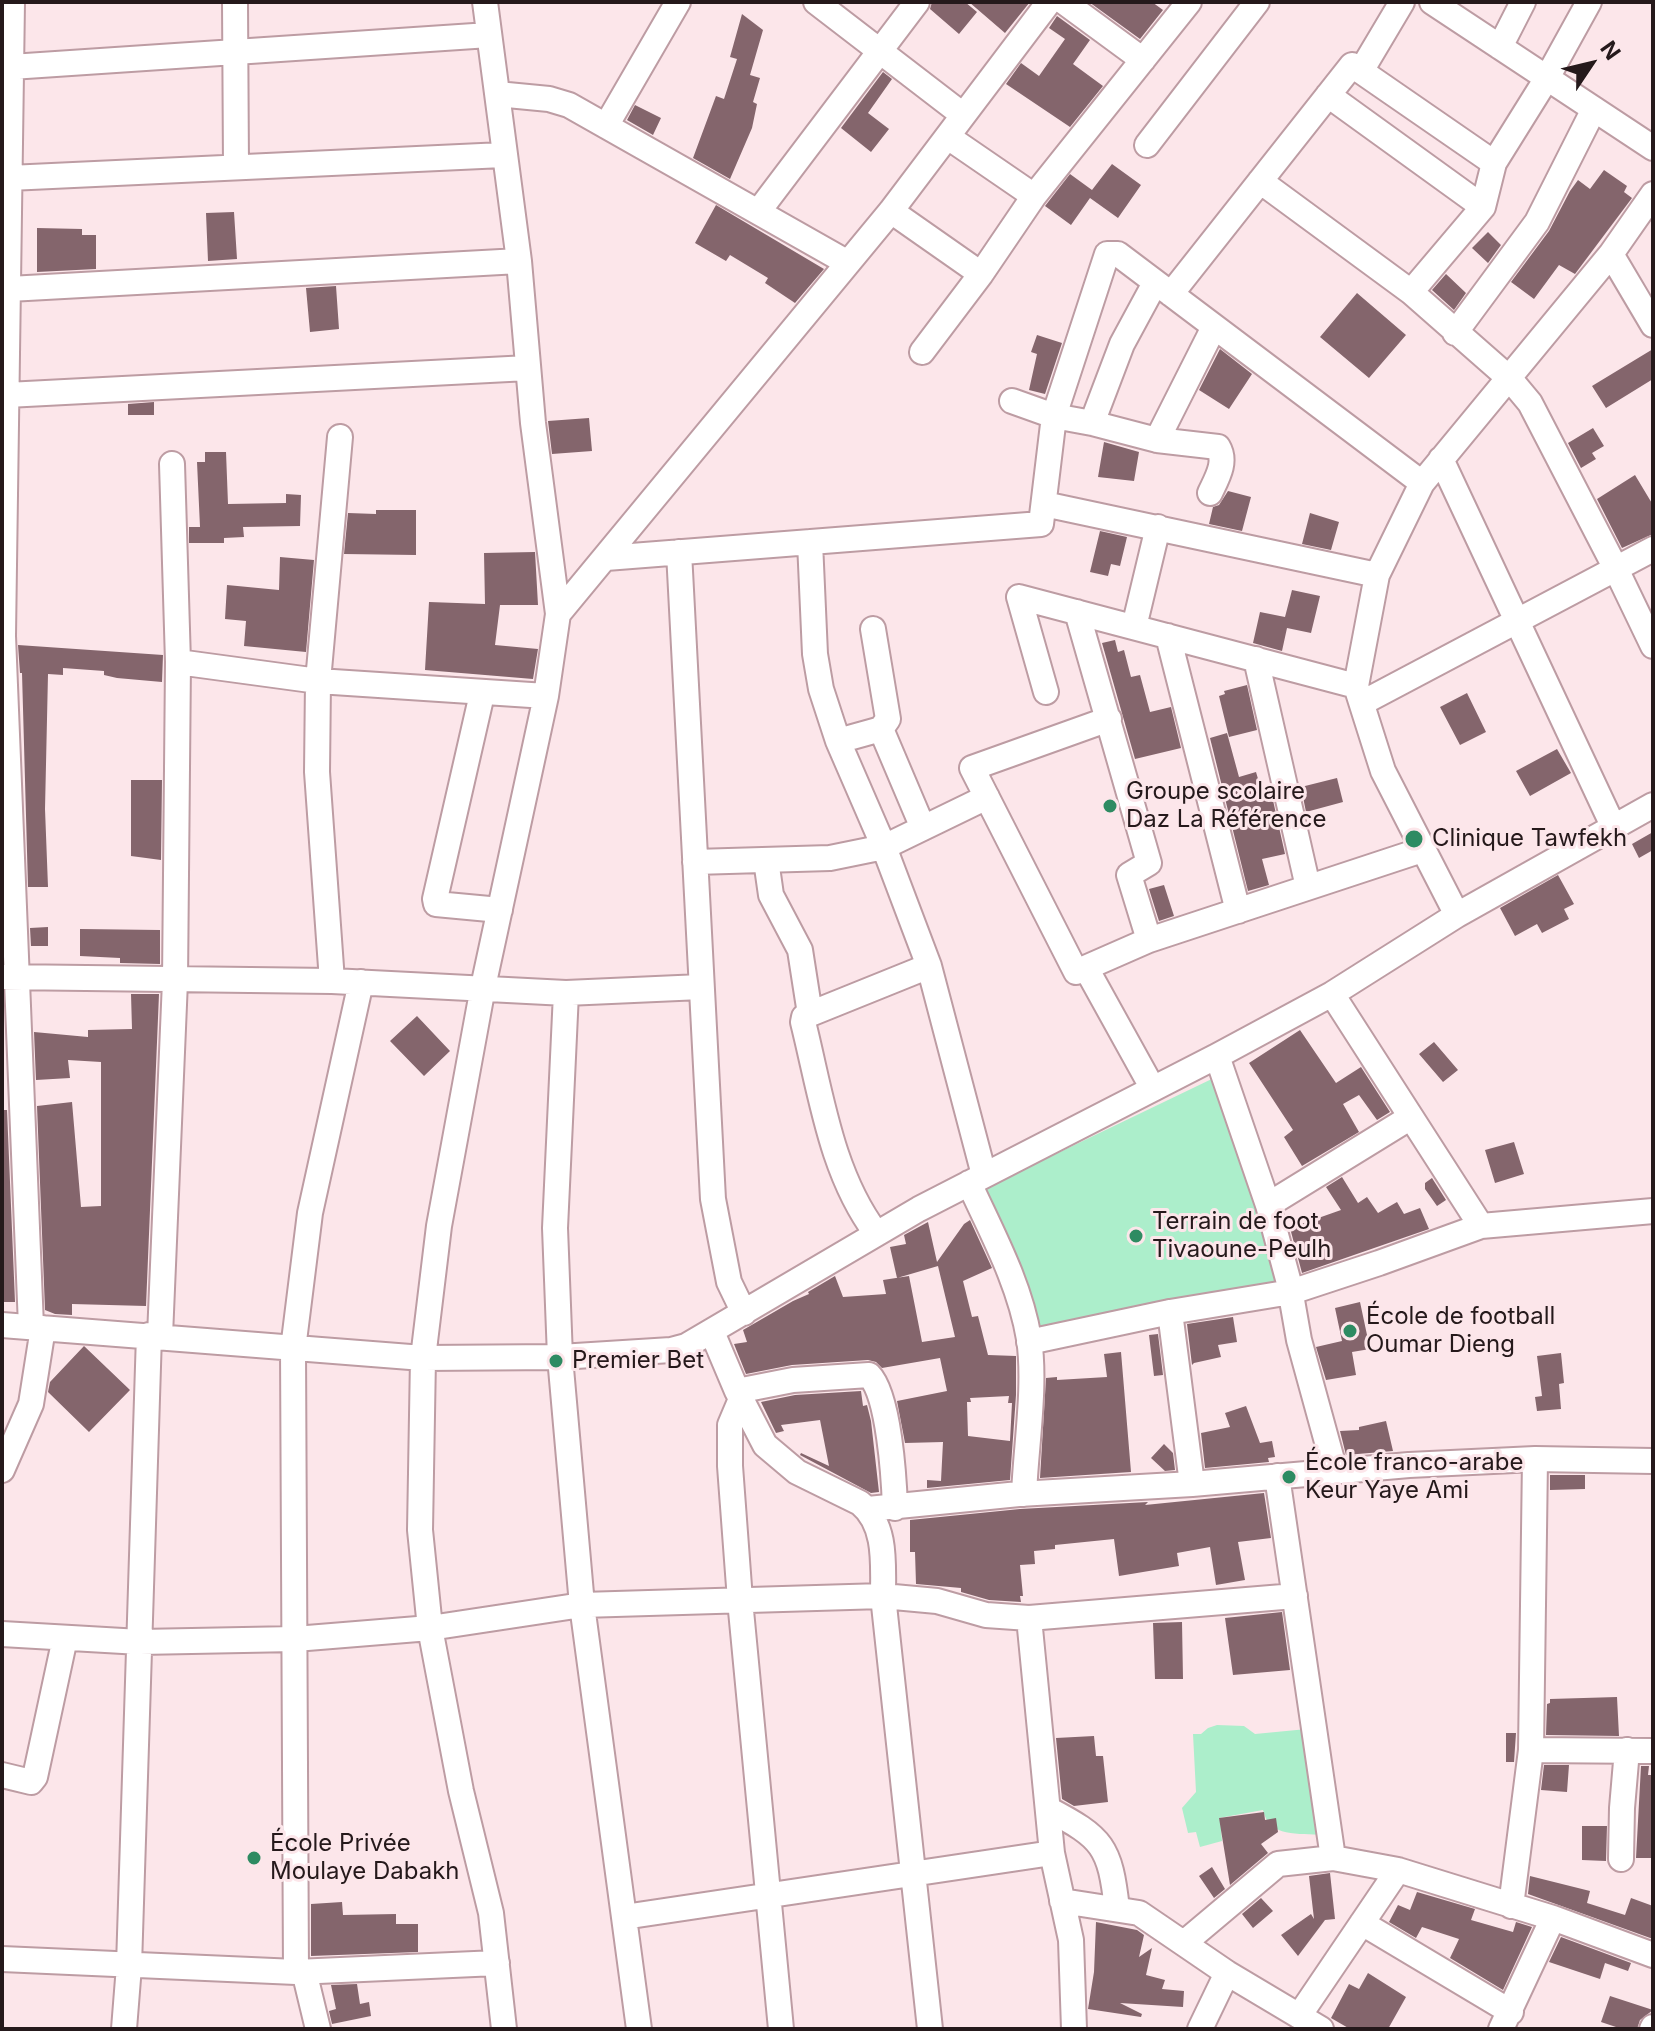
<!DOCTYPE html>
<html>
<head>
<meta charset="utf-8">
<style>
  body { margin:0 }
  #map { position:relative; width:1655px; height:2031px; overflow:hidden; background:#fce6ea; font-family:Inter,sans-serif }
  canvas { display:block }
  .frame { position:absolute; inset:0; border:4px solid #25191b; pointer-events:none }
  .north { position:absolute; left:1551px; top:24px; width:80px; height:80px; -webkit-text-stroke:6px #fce6ea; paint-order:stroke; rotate:55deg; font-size:22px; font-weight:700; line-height:32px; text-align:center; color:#25191b }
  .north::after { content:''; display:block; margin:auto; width:28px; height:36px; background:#25191b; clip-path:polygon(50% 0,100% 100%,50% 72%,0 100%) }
</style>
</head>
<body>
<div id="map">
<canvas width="1655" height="2031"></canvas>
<div class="frame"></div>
<div class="north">N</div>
</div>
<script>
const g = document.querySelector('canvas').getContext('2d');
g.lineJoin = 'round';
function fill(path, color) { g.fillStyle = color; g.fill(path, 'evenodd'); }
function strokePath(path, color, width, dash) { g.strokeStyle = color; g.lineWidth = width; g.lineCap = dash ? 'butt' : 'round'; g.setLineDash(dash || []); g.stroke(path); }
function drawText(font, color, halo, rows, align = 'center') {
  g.font = font + ' Inter,sans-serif'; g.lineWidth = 6; g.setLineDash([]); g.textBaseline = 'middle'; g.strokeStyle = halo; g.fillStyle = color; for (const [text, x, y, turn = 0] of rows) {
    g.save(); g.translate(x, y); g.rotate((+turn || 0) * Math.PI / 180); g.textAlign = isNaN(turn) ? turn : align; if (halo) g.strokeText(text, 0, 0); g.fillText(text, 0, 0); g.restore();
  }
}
const green = new Path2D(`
  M1218,1076L1284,1283L1042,1330L985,1188Z
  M1217,1725L1244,1726L1255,1734L1307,1729L1323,1835C1299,1833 1269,1838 1263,1810L1219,1818L1223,1829L1221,1830L1222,1841L1200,1847L1196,1832L1188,1833L1182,1808L1196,1792L1193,1734H1201L1208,1728Z`);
const building = new Path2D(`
  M932,2H965L977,12L959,34L930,9Z
  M969,2H1030L1005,33Z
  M1089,2H1152L1163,10L1140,39Z
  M742,14L763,30L750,75L760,78L753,102L757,104L752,128L730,179L693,158L716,96L724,99L737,59L730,57Z
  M1057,16L1090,40L1073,64L1103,86L1070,127L1006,84L1021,63L1039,76L1065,39L1049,28Z
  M883,72L892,79L868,113L889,129L871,152L841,128Z
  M635,105L661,118L653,135L627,120Z
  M1112,164L1141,185L1118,218L1090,198L1071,225L1045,206L1070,174L1092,190Z
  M1604,170L1627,186L1624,192L1632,198L1575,274L1559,265L1534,299L1511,282L1549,231L1570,191L1578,180L1590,189Z
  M716,205L824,269L795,303L765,283L768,278L730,255L726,261L695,243Z
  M234,212L237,259L208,261L206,213Z
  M37,228L82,229V235H96V269L37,272Z
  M1488,232L1501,245L1488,263L1472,248Z
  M1446,274L1466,293L1454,310L1432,290Z
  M336,286L339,329L310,332L306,288Z
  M1357,293L1406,335L1369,378L1320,337Z
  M1037,335L1062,343L1045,394L1029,390L1037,354L1031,352Z
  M1220,349L1252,374L1229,409L1199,390Z
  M1653,349V379L1606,408L1592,386Z
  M154,402V415H128V404Z
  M589,418L592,451L552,454L548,421Z
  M1593,428L1604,446L1592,453L1596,459L1581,468L1568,443Z
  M1104,442L1139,452L1134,481L1098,477Z
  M205,452H226L228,504L286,503V494L301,495L300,526L243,527L244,537L224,538V543H189V527H200L197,462H205Z
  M1635,475L1653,505V534L1622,548L1597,499Z
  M1228,491L1251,497L1242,531L1209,524L1213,507L1219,505Z
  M376,510H416V555L344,554L348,513L376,514Z
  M1310,513L1339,522L1331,550L1302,544Z
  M1100,531L1127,537L1120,566L1111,564L1108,576L1090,572Z
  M535,552L538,605H500L495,645L538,649L533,679L425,670L429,602L485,604L484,553Z
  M280,557L314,560L306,652L244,646L246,621L225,619L227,585L279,590Z
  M1292,590L1320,596L1311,633L1287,628L1282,651L1253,643L1260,612L1285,617Z
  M1115,640L1118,652L1124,650L1131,677L1140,675L1150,712L1171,707L1181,748L1135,759L1102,643Z
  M18,645L163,655L162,682L117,678L104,675V671L63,668V675L48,674L45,809L48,887H28L22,673H20Z
  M1247,685L1257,730L1229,737L1219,696L1225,694L1224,691Z
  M1467,693L1486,732L1460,745L1440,707Z
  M1227,733L1239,777L1256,772L1261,789L1270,787L1285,854L1262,859L1269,885L1248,891L1210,738Z
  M1557,749L1571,773L1530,796L1516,771Z
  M1337,778L1343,802L1306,812L1301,787Z
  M131,780H162L161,860L131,856Z
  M1653,832V850L1639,858L1632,844Z
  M1558,875L1574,904L1564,909L1569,919L1542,933L1537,924L1515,936L1500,908Z
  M1164,885L1174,916L1159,921L1149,889Z
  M48,927V946H31L30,928Z
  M80,929L160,930V964L120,963V958L80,956Z
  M131,994H159L146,1306L72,1304V1315L55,1314L45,1310L37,1106L72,1102L81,1207L101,1206V1062L68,1060L70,1078L36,1080L34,1032L88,1037V1030L132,1029Z
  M417,1016L450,1051L424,1076L390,1041Z
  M1300,1030L1336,1083L1361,1067L1390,1112L1377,1120L1359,1095L1343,1104L1359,1132L1302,1166L1284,1137L1293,1130L1249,1063Z
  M1434,1042L1458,1070L1443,1082L1419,1054Z
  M2,1110H7L15,1302H2Z
  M1514,1142L1524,1174L1495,1183L1485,1150Z
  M1342,1177L1358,1203L1367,1197L1378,1213L1397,1202L1404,1214L1420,1208L1429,1229L1302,1273L1290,1228L1341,1210L1326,1187Z
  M1432,1178L1446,1200L1437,1206L1425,1189V1183Z
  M970,1220L992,1268L963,1281L972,1317L978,1316L988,1355L1016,1356V1395L1010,1480L927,1488V1480L941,1481L943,1442L905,1443L897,1401L947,1391L940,1358L882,1368L876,1362L868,1360L792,1365L746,1374L734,1344L747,1342L743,1330L793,1301L809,1294L808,1292L835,1276L843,1297L886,1294L883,1280L909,1276L922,1342L955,1337L938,1266L897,1278L890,1247L906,1244L904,1235L928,1222L937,1262L964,1224ZM1009,1396L1008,1403H1012L1010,1441L968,1436L967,1402H971L970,1398Z
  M1360,1302L1370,1349L1352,1352L1356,1375L1326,1380L1316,1347L1342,1341L1335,1308Z
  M1233,1317L1237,1342L1218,1345L1221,1357L1194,1363L1192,1365L1187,1324Z
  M1158,1334L1163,1375L1154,1376L1149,1335Z
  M84,1346L130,1390L89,1432L48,1392L50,1382Z
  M1121,1352L1131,1472L1040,1478L1046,1378L1057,1377V1380L1107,1377L1104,1354Z
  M1561,1353L1564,1383L1559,1384L1561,1409L1537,1411L1535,1397L1542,1396L1537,1356Z
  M861,1391L863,1406L867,1405L871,1421L879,1492L871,1493L800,1455L801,1453L829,1466L820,1420L781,1425L784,1431L776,1433L761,1402L795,1395Z
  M1246,1406L1260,1443L1272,1441L1275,1457L1268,1458L1269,1462L1205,1468L1201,1433L1230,1427L1225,1413Z
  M1386,1421L1393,1451L1346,1455L1340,1431L1359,1430V1427Z
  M1164,1444L1173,1453L1175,1470L1165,1471L1151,1458Z
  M1550,1475H1585V1489L1550,1490Z
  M1264,1493L1271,1538L1238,1542L1245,1580L1216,1585L1210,1547L1177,1553L1179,1566L1119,1576L1114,1539L1055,1545V1549L1034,1551L1035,1564L1020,1565L1023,1596H1020L1021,1602L989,1600L961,1592V1588L916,1584L915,1552H910V1520L1020,1509L1148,1502L1145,1505Z
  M1282,1612L1290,1670L1233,1675L1225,1618Z
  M1182,1622L1183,1679H1155L1153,1623Z
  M1617,1697L1619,1736L1546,1735L1547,1704L1550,1703V1699Z
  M1506,1733H1516L1514,1762H1506Z
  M1094,1736L1096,1756H1103L1108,1802L1074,1806L1062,1799L1056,1738Z
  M1544,1765H1569L1567,1792L1541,1790Z
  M1641,1766H1649L1648,1775H1653V1858H1636Z
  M1264,1812L1265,1820L1276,1818L1278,1832L1261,1844L1268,1853L1230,1885L1219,1818Z
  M1582,1826H1607L1606,1861L1582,1860Z
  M1212,1867L1225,1889L1214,1898L1199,1876Z
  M1330,1873L1335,1919L1325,1920L1298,1956L1281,1935L1311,1914L1314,1919L1309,1876Z
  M1530,1876L1590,1891L1587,1903L1625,1915L1631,1898L1653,1906V1939L1528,1894Z
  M1417,1892L1475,1909L1471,1920L1513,1932L1516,1922L1532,1927L1503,1990L1450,1958L1459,1939L1422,1927L1416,1938L1389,1922L1398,1905L1410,1910Z
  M1261,1898L1273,1911L1253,1928L1242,1914Z
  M342,1902L343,1915L396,1914V1924H418V1952L311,1956V1904Z
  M1096,1922L1137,1930L1144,1935L1139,1957L1152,1948L1146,1975L1165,1980L1162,1989L1184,1991L1183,2007L1120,2003L1142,2014L1141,2017L1088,2009L1094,1972Z
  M1561,1937L1631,1963L1628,1971L1605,1963L1600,1979L1549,1962Z
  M1368,1973L1406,1997L1388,2029H1350L1331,2018L1349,1984L1359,1989Z
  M357,1984L360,2004L369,2002L371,2016L332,2024L329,2011L336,2009L331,1985Z
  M1610,1996L1653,2010L1640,2020L1637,2029H1622L1601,2022Z`);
const minor = new Path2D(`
  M12,2L3,636L31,1326
  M235,2L236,167
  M485,2L519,261L533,423L558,614
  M816,2L963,115
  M1064,2L1143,60
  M1432,2L1653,148
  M1500,47L1523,2
  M11,67L489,35
  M1361,71L1402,2
  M497,94L549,99L569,105L848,263
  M1328,95L1483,207
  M606,126L678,2
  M948,137L1034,196
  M1147,145L1257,2
  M9,178L503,155
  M1260,181L1411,292L1510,379L1530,403L1615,567L1653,646
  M891,211L981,274L922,352
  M758,212L917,2
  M1611,254L1653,325
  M981,274L1034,196L1189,2
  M9,289L519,261
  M1411,292L1483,207L1494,163L1547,78L1589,2
  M1171,294L1352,65L1494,163
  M1455,333L1537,222L1594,109
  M7,395L528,368
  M1012,401L1054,416L1092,423L1157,440L1218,447C1227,462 1217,478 1210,493
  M1092,423L1122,344L1155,283
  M1157,440L1214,327
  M1441,459L1614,828
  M1044,504L1377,575
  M810,542L815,654L821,689L838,741L884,847L929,966L984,1175
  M679,552L713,1199L729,1282L744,1313
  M606,558L1041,524L1054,416L1107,254H1118L1422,483
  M1019,597L1356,686
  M1019,597L1046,692
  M1077,612L1149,863L1129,875L1149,940
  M1134,627L1158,527
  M1168,636L1238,911
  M1256,659L1308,887
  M178,662L318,681L546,696
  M482,694L435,899L436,904L500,910
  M1362,703L1653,549
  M1109,719L972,768L1076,972L1149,940L1422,850
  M881,729L923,828
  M838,741L881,729L888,719L873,629
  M766,860L771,895L800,950L810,1014
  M695,862L830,858L884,847L987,797
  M1457,915L1383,771L1356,686L1377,575L1422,483L1611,254L1653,194
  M1086,968L1153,1089
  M4,977L332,981L566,993L701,987
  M332,981L317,772L318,681L340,437
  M566,993L555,1228L560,1357L582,1605L639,2029
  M1332,994L1481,1226
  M1217,1056L1268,1205L1289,1283L1299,1340L1335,1471
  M969,1183C992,1233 1020,1284 1029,1339C1036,1385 1026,1446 1024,1494
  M1268,1205L1411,1117
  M876,1233C831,1173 821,1094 803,1022L804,1017L810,1014L929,966
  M1170,1312L1192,1484
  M2,1325L423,1358L560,1357L671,1350L686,1346L919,1209L1217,1056L1332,994L1457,915L1653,805
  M712,1332L737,1391L765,1445L797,1472L860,1503C887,1525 883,1564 883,1596L930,2029
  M160,1336L175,981L178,662L172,464
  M1029,1342L1170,1312L1291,1292L1379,1263L1481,1226L1653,1211
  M737,1391L793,1380L869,1375C889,1395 894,1478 895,1508
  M741,1399L730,1425V1466L740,1600L781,2029
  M2,1470L31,1404L43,1328
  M1277,1476L1333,1858
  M868,1509L1019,1494L1192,1484L1409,1465L1535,1459L1653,1461
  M1029,1618L1052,1853L1071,1940L1074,2029
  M2,1634L140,1642L295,1639L430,1628L582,1605L883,1596L937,1601L986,1615L1029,1618L1295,1596
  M1531,1750L1653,1751
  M2,1775L31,1782L35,1777L65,1638
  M1048,1809C1103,1838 1110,1846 1117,1909
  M1621,1859L1622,1808L1627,1750
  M1062,1901L1139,1913L1227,1973L1321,2029
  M1511,1906L1531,1750L1535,1459
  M624,1917L1052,1853
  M1362,1923L1511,2012
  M1184,1943L1278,1864L1333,1858L1398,1870L1553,1918L1653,1955
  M2,1959L296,1972L497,1963
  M304,1971L318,2029
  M296,1972L293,1349L310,1213L361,982
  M1299,2016L1398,1870
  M124,2029L129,1966L149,1335
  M504,2029L491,1913L461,1791L430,1628L420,1530L423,1358L439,1226L483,987L546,696L558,614L891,211L1049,2
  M1200,2029L1227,1973
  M1501,2029L1553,1918
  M1652,2029L1653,2027`);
const markers = [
  [1110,806,8,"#2e8b62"],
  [1414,839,10,"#2e8b62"],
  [1136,1236,8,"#2e8b62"],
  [1350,1331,8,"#2e8b62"],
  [556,1361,8,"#2e8b62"],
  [1289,1477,8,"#2e8b62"],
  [254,1858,8,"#2e8b62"]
];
const poiNames = [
  ["Groupe scolaire",1126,792],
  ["Daz La Référence",1126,820],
  ["Clinique Tawfekh",1432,839],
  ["Terrain de foot",1152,1222],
  ["Tivaoune-Peulh",1152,1250],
  ["École de football",1366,1317],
  ["Oumar Dieng",1366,1345],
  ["Premier Bet",572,1361],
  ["École franco-arabe",1305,1463],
  ["Keur Yaye Ami",1305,1491],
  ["École Privée",270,1844],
  ["Moulaye Dabakh",270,1872]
];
fill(green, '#aceecb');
fill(building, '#84656c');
strokePath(minor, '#bd9ca3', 28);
strokePath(minor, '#fff', 24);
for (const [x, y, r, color] of markers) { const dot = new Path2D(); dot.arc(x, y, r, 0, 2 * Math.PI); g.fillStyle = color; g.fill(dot); strokePath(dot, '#fce6ea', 3); }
drawText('24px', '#25191b', '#fce6ea', poiNames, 'left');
</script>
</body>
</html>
